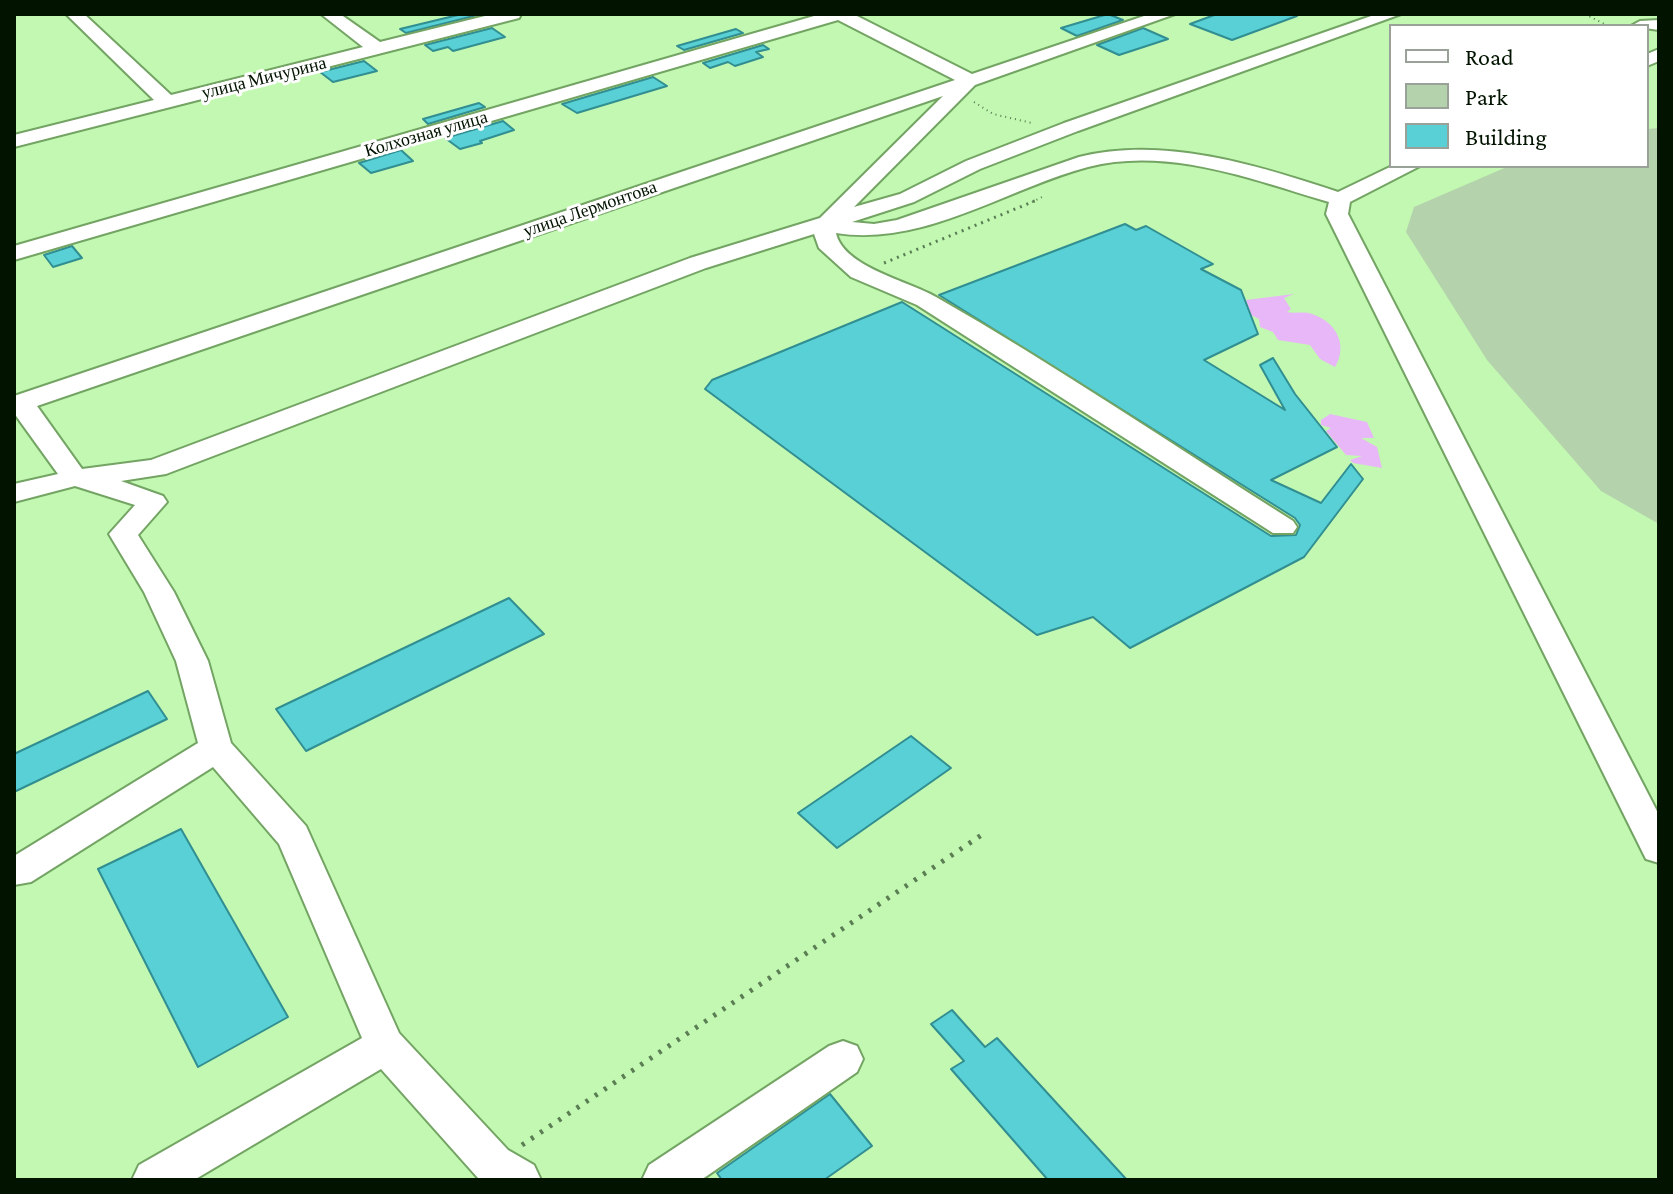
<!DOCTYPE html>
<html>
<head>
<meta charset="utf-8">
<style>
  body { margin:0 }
  #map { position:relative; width:1673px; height:1194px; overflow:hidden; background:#c2f8b2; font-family:"Crimson Pro",serif }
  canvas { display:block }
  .frame { position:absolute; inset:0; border:16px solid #021300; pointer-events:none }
  .legend { position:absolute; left:1389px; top:24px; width:260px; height:144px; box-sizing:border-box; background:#fff; border:2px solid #9aa199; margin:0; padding:10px 14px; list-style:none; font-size:24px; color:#021300 }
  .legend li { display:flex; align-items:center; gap:16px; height:40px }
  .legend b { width:40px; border:2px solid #9aa199 }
</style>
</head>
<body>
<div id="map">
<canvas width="1673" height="1194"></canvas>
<div class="frame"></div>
<ul class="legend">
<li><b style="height:10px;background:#fff"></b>Road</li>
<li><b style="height:22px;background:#b4d2ab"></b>Park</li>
<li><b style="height:22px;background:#58d0d5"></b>Building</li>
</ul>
</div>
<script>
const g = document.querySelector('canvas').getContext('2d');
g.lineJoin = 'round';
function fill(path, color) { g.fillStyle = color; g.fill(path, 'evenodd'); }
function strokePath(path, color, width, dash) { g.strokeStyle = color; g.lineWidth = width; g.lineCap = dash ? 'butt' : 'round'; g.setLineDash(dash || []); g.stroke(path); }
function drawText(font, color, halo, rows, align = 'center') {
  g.font = font + ' "Crimson Pro",serif'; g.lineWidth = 6; g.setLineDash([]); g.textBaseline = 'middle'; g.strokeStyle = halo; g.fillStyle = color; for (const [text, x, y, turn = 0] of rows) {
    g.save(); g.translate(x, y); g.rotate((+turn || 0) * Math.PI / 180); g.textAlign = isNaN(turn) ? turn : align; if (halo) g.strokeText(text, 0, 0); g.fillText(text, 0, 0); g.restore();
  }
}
const green = new Path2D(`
  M1659,128V524L1601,491L1487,360L1406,232L1414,207L1509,166H1647V129Z`);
const water = new Path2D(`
  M1294,294L1284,298L1291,309L1287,312C1294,314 1304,311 1312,314C1337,322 1348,346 1335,367L1320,359L1310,345L1278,340L1273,332L1260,327L1259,319L1251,315L1246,300Z
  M1330,414L1367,422L1374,438H1361L1377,447L1382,468L1353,463L1350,460L1362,456L1346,455L1326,431L1331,428L1321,425V420Z`);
const building = new Path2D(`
  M462,14L474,16L406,33L400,29Z
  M1108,14L1123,20L1077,36L1061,28Z
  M1217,14H1297V16L1232,40L1190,24Z
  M492,28L505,37L453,51L448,47L433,51L425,45Z
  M1143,28L1168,39L1119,55L1097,45Z
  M736,29L743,33L684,50L677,46Z
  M763,45L769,49L756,52L763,57L735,66L728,62L710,68L703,63Z
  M364,61L377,71L333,82L320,72Z
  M653,77L667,86L577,113L562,104Z
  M479,103L485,107L428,124L423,119Z
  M503,121L514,130L480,141L482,143L460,149L445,138Z
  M401,150L413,161L371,173L359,163Z
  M1125,224L1136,230L1146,226L1213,264L1201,269L1241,290L1258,334L1204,360L1285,410L1260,365L1273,358L1295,394L1337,447L1271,480L1321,503L1351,464L1363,479L1304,557L1130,648L1093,617L1037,635L705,389L712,380L902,302L1271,536L1296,535L1300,525L1295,518L939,295Z
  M72,246L82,258L53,267L44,255Z
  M509,598L544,634L306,751L276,709Z
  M148,691L167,719L14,792V754Z
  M911,736L951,768L837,848L798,813Z
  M181,829L288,1017L198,1067L98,869Z
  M952,1010L985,1047L997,1038L1127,1180H1048L951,1069L964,1061L931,1024Z
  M830,1094L872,1146L824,1180H722L717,1173Z`);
const pathFar2 = new Path2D(`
  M1585,14L1608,26
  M974,102L993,114L1032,123
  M1032,202L1042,197`);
const pathFar1 = new Path2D(`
  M884,263L1037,200`);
const path = new Path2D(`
  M522,1145L986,832`);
const minor = new Path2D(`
  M66,14H84L171,95L363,47L321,14H340L380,42L493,14H521L519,18L14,147V135L154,100Z
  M821,14H853L972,74L1150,14H1175L975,85L854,207L900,194L966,161L1064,123L1377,14H1401L1078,131L980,169L914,202L852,222L874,224L897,220L1079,157C1164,136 1257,165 1338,192L1392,166H1420L1350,202L1348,214L1659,815V863L1646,859L1641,849L1326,214L1329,202C1254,180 1168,146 1088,167C1005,189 924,247 836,233C843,267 909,281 936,297C1057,366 1174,446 1293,521L1297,527L1293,533H1273L917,305L851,277L819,248L814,234L706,268L166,474L121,481L163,496L167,502L138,535L174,592L208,661L231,743L306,826L399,1033L508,1150L534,1165L541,1180L478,1178L381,1069L194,1180H132L139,1165L362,1038L279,844L213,767L31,882L14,885V856L198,743L176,661L144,592L109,534L135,505L75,486L14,502V484L58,474L14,413V396L955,80L838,20L14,260V246ZM943,96L820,218L690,258L151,460L82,469L37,406Z
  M1659,20V30L1631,26L1640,21Z
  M1659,49V61L1647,66V54Z
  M843,1041L857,1046L863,1059L857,1072L701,1180H642L649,1165L829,1046Z`);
const farStreetnames = [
  ["улица Мичурина",264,78,-14],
  ["Колхозная улица",426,134,-16],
  ["улица Лермонтова",590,209,-19]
];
fill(green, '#b4d2ab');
fill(water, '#e8b7f7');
fill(building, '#58d0d5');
strokePath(building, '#318e91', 2);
strokePath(minor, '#73a463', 4);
strokePath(pathFar2, '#5b7d53', 2, [1, 4]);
strokePath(pathFar1, '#5b7d53', 3, [2, 5]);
strokePath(path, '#5b7d53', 5, [3, 8]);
fill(minor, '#fff');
drawText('18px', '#021300', '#fff', farStreetnames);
</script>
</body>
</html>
